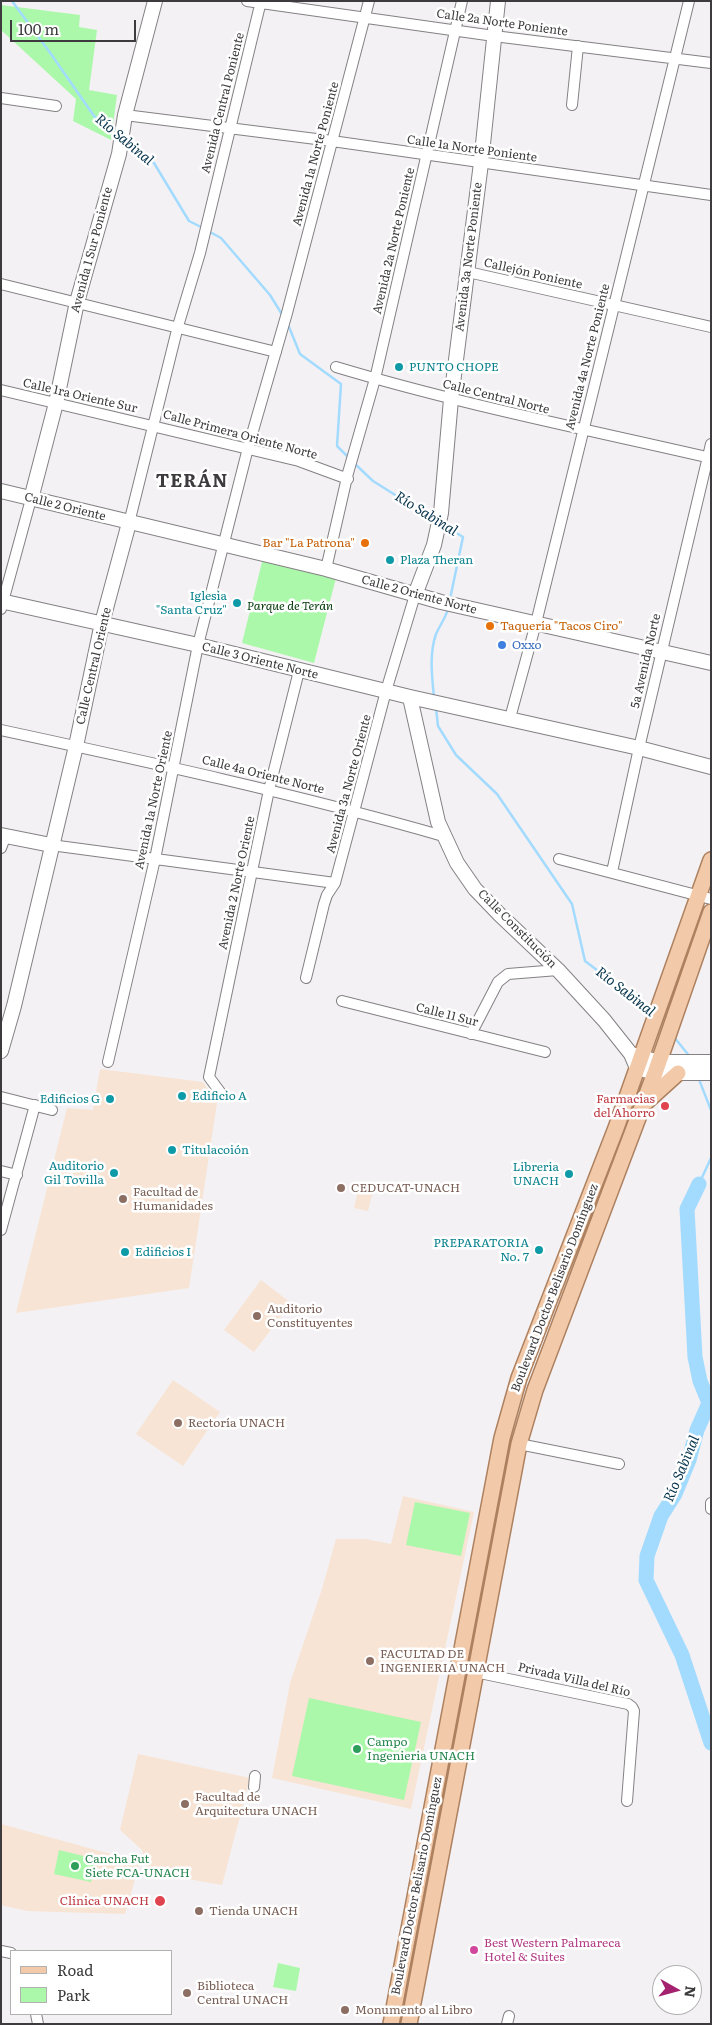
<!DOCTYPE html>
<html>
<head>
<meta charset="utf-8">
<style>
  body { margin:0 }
  #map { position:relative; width:712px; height:2025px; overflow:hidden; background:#f4f1f4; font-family:Literata,serif }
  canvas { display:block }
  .frame { position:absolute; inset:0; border:2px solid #3d3b3d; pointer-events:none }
  .legend { position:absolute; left:10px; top:1950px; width:162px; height:65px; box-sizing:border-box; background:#fff; border:1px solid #b1b1b1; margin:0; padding:6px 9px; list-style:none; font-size:15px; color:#3d3b3d }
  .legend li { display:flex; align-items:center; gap:10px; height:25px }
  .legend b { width:25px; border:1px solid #b1b1b1 }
  .north { position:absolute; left:652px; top:1965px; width:50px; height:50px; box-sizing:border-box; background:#fff; border:1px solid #b1b1b1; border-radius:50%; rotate:97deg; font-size:14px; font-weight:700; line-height:20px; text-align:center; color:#3d3b3d }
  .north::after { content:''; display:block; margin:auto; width:18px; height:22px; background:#a3216f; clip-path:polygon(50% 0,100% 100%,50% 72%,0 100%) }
  .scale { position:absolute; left:10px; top:20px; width:126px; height:22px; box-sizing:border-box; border:2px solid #3d3b3d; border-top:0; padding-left:6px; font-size:15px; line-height:18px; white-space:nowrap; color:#3d3b3d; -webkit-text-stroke:4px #fff; paint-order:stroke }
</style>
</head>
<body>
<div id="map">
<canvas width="712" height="2025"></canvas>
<div class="frame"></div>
<ul class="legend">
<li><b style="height:6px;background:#f2caaa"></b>Road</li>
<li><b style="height:14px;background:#acf8ab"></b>Park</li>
</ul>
<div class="north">N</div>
<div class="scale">100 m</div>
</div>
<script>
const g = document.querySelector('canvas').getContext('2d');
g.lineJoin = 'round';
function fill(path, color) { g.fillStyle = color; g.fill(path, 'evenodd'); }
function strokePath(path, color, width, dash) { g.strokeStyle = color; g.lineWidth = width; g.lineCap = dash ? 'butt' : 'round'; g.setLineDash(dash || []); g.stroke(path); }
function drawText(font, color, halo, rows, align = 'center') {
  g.font = font + ' Literata,serif'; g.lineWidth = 5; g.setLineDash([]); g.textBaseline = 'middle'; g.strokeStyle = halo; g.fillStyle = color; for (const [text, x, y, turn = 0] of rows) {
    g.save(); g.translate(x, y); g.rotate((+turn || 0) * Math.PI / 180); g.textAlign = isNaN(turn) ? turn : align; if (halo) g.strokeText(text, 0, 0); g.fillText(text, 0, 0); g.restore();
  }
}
const education = new Path2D(`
  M100,1069L203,1082L217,1103L189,1288L16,1313L67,1108L93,1110Z
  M359,1187L373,1191L368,1211L354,1208Z
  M261,1280L291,1303L254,1352L224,1330Z
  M173,1380L220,1412L183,1466L136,1434Z
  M403,1496L474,1512L411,1809L272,1778L290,1683L322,1589L336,1539H365L391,1544Z
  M138,1754L250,1778L222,1885L148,1872L142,1850L120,1830Z
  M1,1824L140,1862L125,1914L27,1911L1,1905Z`);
const green = new Path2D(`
  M1,5L80,15L79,27L97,30L89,90L117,95L111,140L73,121L76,99L1,30Z
  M263,558L336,578L314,663L242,643Z
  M415,1502L470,1513L461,1556L406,1545Z
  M309,1698L421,1722L404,1800L292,1776Z
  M59,1850L96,1859L91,1882L54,1874Z
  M278,1963L300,1968L296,1991L273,1987Z`);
const stream = new Path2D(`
  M12,1L51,54L94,116L117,134
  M126,141L154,163L189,221L203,228
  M208,231L221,238L270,295L283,316
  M287,322L300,354L341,384L337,446L349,458
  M354,463L373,481L435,520
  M442,524L463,537L450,599
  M434,697C432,677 429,654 436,634C440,625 445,619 448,609
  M436,708L438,726L456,755L497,794L572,904L585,961L652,1012
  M674,1037L691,1058
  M698,1077L711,1110
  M699,1184L711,1158`);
const river = new Path2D(`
  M699,1184L687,1209L695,1357L700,1381L709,1403L697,1430L689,1460L675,1494L661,1516L647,1556L646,1580L682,1655L711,1743`);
const street = new Path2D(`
  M247,1L494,36L711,63
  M1,98L56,106
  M572,105L578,46
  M125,115L332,141L711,195
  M468,272L711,327
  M1,284L276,352
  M336,367C459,404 585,429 711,458
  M1,390L299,461L348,479
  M129,523L178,326L200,253L261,1
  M326,569L348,473L375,379L462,1
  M1,609L31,499
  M510,718L536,623L689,1
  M1,730C149,762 297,794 443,836
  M51,845L335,883
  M1,848L6,835
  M559,859L711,899
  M612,872L639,748L711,444
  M306,978L324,904L327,895L335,883L386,691L415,595
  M342,1001L545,1052
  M471,1034L498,982L508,974L558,970
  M108,1062L155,859L198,645L248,448L287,313L369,1
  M223,1096L209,1077L269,790L299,671
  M1,1097L52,1110
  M1,1171L17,1175
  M1,1230L35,1105
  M519,1444L619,1464
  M711,1503V1509
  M475,1672L628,1704L632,1707L634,1711L627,1801
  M254,1787L255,1776
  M1,1951L11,1953
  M36,2014L38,2024
  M507,2024L509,2016`);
const secondary = new Path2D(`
  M1,491L326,569L441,602L711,663
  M31,499L56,403L77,302L119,154L125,115L155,1
  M415,595L434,545L441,513L451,399L481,163L498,1
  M1,601L198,645L410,697L639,748L711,767
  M411,702L438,822L457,863L475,889L500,915L558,970L604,1020L631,1054L637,1068L655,1073H711
  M1,835L51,845
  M1,1051L14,1006L76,746L102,623L129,523
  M631,1054L659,1062H711`);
const primary = new Path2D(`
  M646,1102L678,1073
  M391,2024L502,1438L519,1378L616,1128L711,860
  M409,2024L519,1444L535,1390L655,1073L711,912`);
const markers = [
  [399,367,5,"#0f9aa8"],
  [365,543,5,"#e8710a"],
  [390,560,5,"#0f9aa8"],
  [237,603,5,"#0f9aa8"],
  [490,626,5,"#e8710a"],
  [502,645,5,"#3f7fe0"],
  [182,1096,5,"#0f9aa8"],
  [110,1099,5,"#0f9aa8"],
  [665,1106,5,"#e0444e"],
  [172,1150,5,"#0f9aa8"],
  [114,1173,5,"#0f9aa8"],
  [569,1174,5,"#0f9aa8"],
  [341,1188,5,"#8d6e63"],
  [123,1199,5,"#8d6e63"],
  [539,1250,5,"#0f9aa8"],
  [125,1252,5,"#0f9aa8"],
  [257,1316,5,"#8d6e63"],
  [178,1423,5,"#8d6e63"],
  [370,1661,5,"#8d6e63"],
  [357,1749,5,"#2e9e5b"],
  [185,1804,5,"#8d6e63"],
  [75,1866,5,"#2e9e5b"],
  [160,1901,6,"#e0444e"],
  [199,1911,5,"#8d6e63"],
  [474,1950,5,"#d1479c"],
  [187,1993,5,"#8d6e63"],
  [345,2010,5,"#8d6e63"]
];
const streetNames = [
  ["Calle 2a Norte Poniente",502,23,8],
  ["Avenida Central Poniente",223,103,-76],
  ["Calle 1a Norte Poniente",472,149,8],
  ["Avenida 1a Norte Poniente",316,154,-75],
  ["Avenida 2a Norte Poniente",394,241,-77],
  ["Avenida 1 Sur Poniente",92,250,-75],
  ["Avenida 3a Norte Poniente",469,257,-83],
  ["Callejón Poniente",533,274,13],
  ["Avenida 4a Norte Poniente",588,357,-76],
  ["Calle 1ra Oriente Sur",80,396,13],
  ["Calle Central Norte",496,397,14],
  ["Calle Primera Oriente Norte",240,435,15],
  ["Calle 2 Oriente",65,507,14],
  ["Calle 2 Oriente Norte",419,595,15],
  ["Calle 3 Oriente Norte",260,661,14],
  ["5a Avenida Norte",646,661,-77],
  ["Calle Central Oriente",94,666,-77],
  ["Calle 4a Oriente Norte",263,775,14],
  ["Avenida 3a Norte Oriente",349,784,-75],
  ["Avenida 1a Norte Oriente",154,800,-78],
  ["Avenida 2 Norte Oriente",237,883,-78],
  ["Calle Constitución",517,929,45],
  ["Calle 11 Sur",447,1015,14],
  ["Boulevard Doctor Belisario Domínguez",555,1288,-69],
  ["Privada Villa del Río",574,1680,13],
  ["Boulevard Doctor Belisario Domínguez",417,1886,-79]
];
const cultureNames = [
  ["PUNTO CHOPE",409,367],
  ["Plaza Theran",400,560],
  ["Iglesia",227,596,"right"],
  ["\"Santa Cruz\"",227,610,"right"],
  ["Edificio A",192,1096],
  ["Edificios G",100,1099,"right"],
  ["Titulacoión",182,1150],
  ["Auditorio",104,1166,"right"],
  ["Gil Tovilla",104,1180,"right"],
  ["Libreria",559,1167,"right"],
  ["UNACH",559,1181,"right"],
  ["PREPARATORIA",529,1243,"right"],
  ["No. 7",529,1257,"right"],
  ["Edificios I",135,1252]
];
const foodNames = [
  ["Bar \"La Patrona\"",355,543],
  ["Taquería \"Tacos Ciro\"",500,626,"left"]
];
const parkNames = [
  ["Parque de Terán",290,606]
];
const shopNames = [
  ["Oxxo",512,645]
];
const healthNames = [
  ["Farmacias",655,1099],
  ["del Ahorro",655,1113],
  ["Clínica UNACH",149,1901]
];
const educationNames = [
  ["CEDUCAT-UNACH",351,1188],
  ["Facultad de",133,1192],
  ["Humanidades",133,1206],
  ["Auditorio",267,1309],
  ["Constituyentes",267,1323],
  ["Rectoría UNACH",188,1423],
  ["FACULTAD DE",380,1654],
  ["INGENIERIA UNACH",380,1668],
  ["Facultad de",195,1797],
  ["Arquitectura UNACH",195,1811],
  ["Tienda UNACH",209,1911],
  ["Biblioteca",197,1986],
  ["Central UNACH",197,2000],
  ["Monumento al Libro",355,2010]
];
const leisureNames = [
  ["Campo",367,1742],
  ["Ingenieria UNACH",367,1756],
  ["Cancha Fut",85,1859],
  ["Siete FCA-UNACH",85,1873]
];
const hotelNames = [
  ["Best Western Palmareca",484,1943],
  ["Hotel & Suites",484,1957]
];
const waterNames = [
  ["Río Sabinal",124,140,40],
  ["Río Sabinal",426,514,32],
  ["Río Sabinal",625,992,38],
  ["Río Sabinal",682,1469,-67]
];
const districtNames = [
  ["TERÁN",192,482]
];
fill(education, '#f7e4d4');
fill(green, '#acf8ab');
strokePath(stream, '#a3dbff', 2.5);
strokePath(river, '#a3dbff', 15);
strokePath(street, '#848184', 12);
strokePath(secondary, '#848184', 16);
strokePath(primary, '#ad815f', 18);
strokePath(street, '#fff', 10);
strokePath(secondary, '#fff', 14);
strokePath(primary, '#f2caaa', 15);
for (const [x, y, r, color] of markers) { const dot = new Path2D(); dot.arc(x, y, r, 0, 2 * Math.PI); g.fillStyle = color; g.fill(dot); strokePath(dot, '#fff', 2); }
drawText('12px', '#3d3b3d', '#fff', streetNames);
drawText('12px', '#0d838f', '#fff', cultureNames, 'left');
drawText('12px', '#c56008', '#fff', foodNames, 'right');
drawText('italic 12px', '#033a09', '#fff', parkNames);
drawText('12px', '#366cbe', '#fff', shopNames, 'left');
drawText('12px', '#be3a42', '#fff', healthNames, 'right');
drawText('12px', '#785e54', '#fff', educationNames, 'left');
drawText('12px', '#27864d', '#fff', leisureNames, 'left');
drawText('12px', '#b23c85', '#fff', hotelNames, 'left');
drawText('italic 14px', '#06344c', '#fff', waterNames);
g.letterSpacing = '1px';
drawText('bold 18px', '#3d3b3d', '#fff', districtNames);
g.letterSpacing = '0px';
</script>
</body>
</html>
